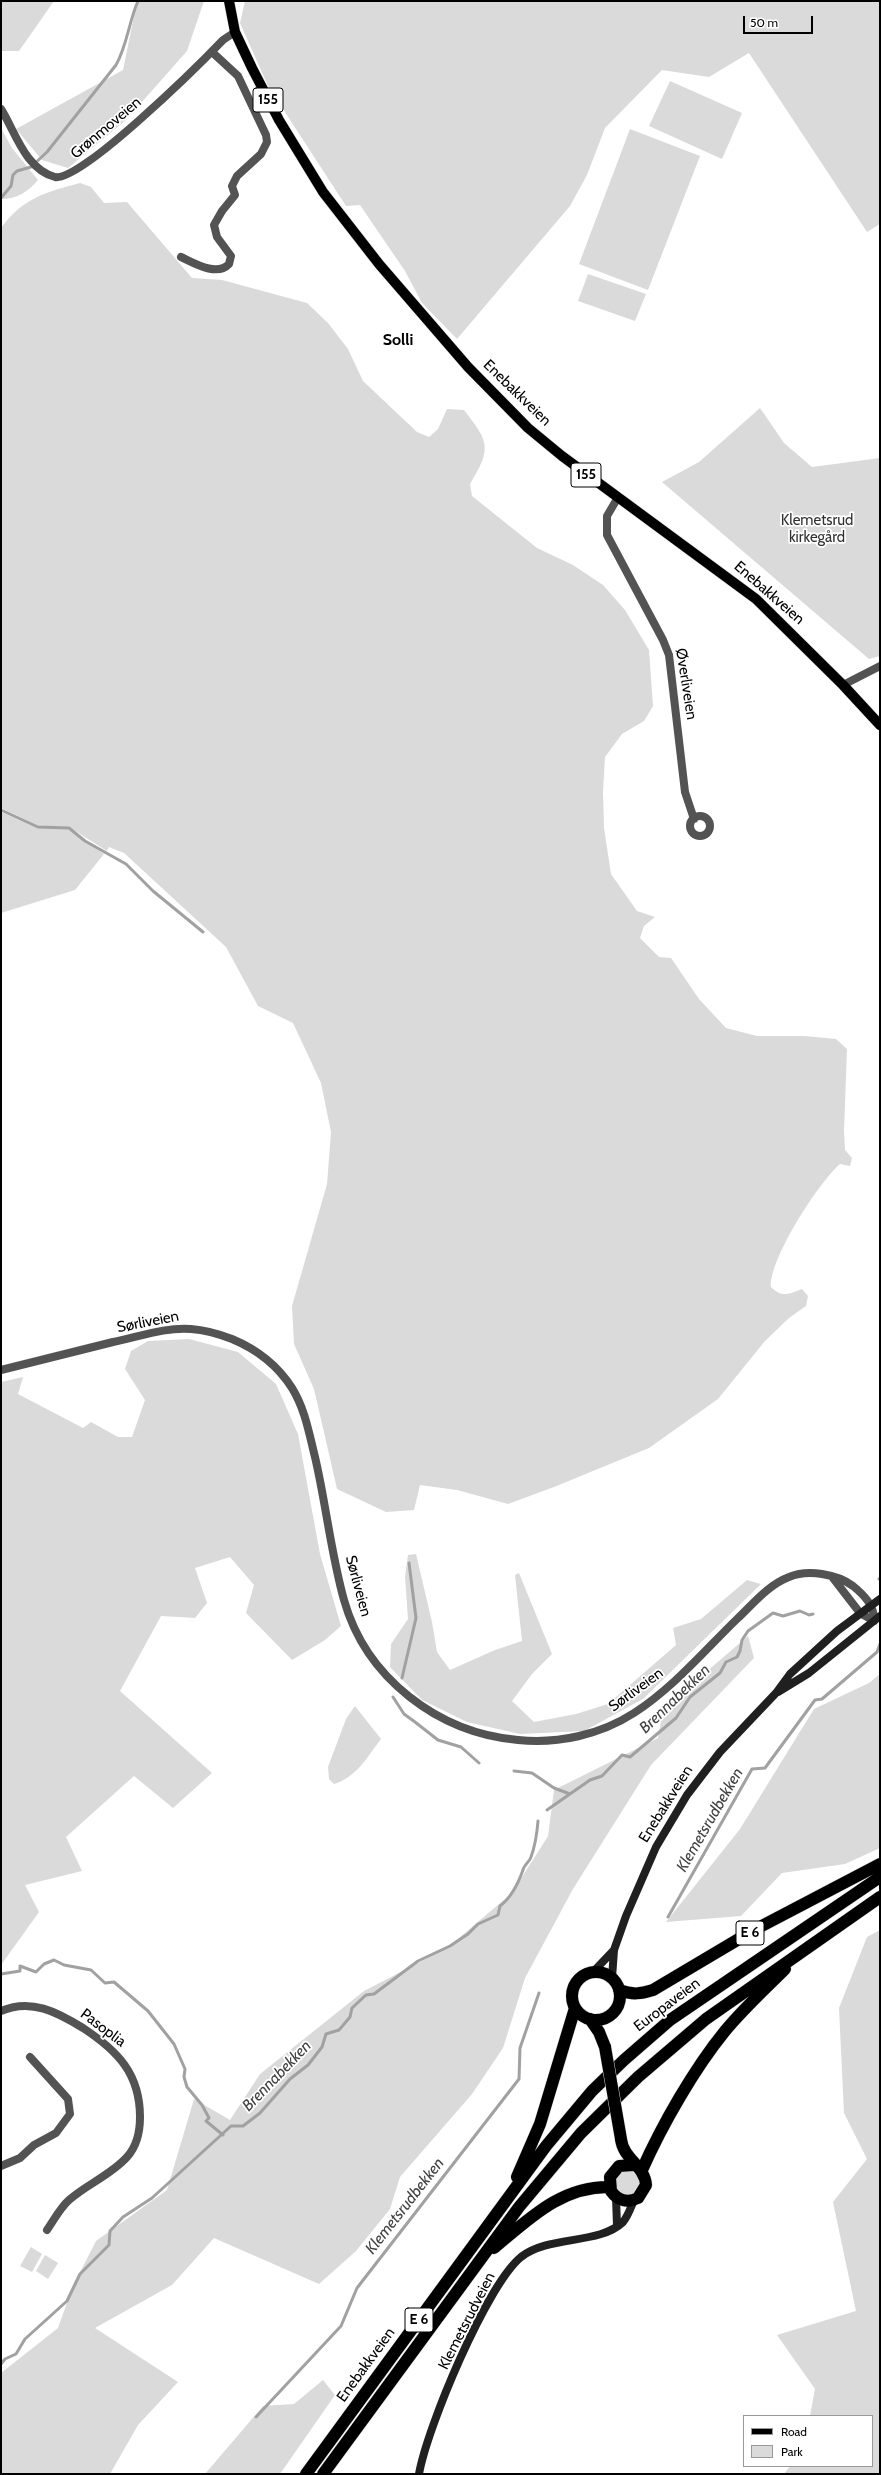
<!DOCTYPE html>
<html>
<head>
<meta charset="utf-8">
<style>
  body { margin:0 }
  #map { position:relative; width:881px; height:2475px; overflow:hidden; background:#fff; font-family:Cabin,sans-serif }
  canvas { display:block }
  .frame { position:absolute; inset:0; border:2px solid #000; pointer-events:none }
  .legend { position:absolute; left:743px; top:2415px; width:130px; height:52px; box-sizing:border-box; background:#fff; border:1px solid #999; margin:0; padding:5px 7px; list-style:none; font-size:12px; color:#000 }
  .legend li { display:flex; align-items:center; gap:8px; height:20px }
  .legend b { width:20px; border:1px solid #999 }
  .scale { position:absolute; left:743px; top:16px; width:70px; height:18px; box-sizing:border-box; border:2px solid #000; border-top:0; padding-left:5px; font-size:12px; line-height:14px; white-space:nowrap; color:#000; -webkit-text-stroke:3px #fff; paint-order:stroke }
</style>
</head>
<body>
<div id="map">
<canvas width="881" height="2475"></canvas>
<div class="frame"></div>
<ul class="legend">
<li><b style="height:5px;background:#000"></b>Road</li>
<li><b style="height:11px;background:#dadada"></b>Park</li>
</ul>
<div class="scale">50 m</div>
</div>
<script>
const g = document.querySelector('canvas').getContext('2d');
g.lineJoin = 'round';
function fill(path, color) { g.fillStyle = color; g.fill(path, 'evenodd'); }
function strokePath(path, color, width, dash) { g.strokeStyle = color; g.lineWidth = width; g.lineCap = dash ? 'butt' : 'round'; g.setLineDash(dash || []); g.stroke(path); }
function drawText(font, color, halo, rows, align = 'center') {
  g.font = font + ' Cabin,sans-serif'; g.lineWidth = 3.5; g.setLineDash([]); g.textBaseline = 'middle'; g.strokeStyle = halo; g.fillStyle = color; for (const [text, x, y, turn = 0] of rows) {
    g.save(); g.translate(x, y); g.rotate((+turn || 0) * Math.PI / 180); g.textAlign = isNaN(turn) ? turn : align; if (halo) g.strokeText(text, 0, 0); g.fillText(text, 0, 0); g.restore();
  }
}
const green = new Path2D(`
  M1,1H54L19,51H1Z
  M137,1H204L187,51L126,120L68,168L42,160L16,129L123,70Z
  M245,1H880V224L867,232L749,53L709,77L662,70L605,128L587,175L570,206L457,339L422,303L405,271L360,205L346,206L268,86L240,23Z
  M670,81L742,113L722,159L649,126Z
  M1,128L12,148L38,180C28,192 17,199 1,199Z
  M630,129L700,156L648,290L579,264Z
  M80,183L91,187L104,203L127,202L192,278L222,280L307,303L328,323L348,349L363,381L417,432L429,437L438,429L447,409L464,410C489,442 492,448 470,484L472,496L537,548L573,565L603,585L625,610L649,650L653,706L644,721L622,734L605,757L603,792L604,828L611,874L637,911L655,917L644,926L640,938L659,957L671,958L699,999L726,1028L757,1036H805L836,1039L847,1049L844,1131L845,1150L852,1158L850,1166L840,1164C819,1182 769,1259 771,1287C782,1298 789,1294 802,1289L808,1296L806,1306L789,1318L765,1341L718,1399L649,1448L554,1487L508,1504L457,1490L420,1485L414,1510L386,1512L337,1489L314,1389L294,1344L292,1306L327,1184L331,1132L321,1083L293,1023L258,1006L226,947L124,853L109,847L107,851L69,827L39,826L1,808V228C23,198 46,192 80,183Z
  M588,274L646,294L635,321L578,301Z
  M760,408L784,443L812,467L880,458V656L869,659L662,482L699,462Z
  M1,812L38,828L68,829L104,854L75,890L1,913Z
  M189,1339L238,1352L276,1384L298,1434L320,1554L341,1626L325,1640L292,1660L246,1613L254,1585L230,1557L195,1568L207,1603L195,1618L161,1616L120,1691L212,1773L173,1808L134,1776L66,1837L82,1871L25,1885L39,1912L1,1965V1382L23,1377L18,1394L83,1428L91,1422L118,1437H132L145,1400L125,1369L131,1351L148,1341Z
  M416,1554L432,1622L437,1652L450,1670L495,1650L522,1641L515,1575L519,1573L552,1654L532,1674L512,1701L534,1722L576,1714L608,1704L676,1645L673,1628L701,1619L747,1580L761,1584L643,1699L584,1731L520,1734L467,1722L422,1700L390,1667L391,1644L408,1619L405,1577L408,1555Z
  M748,1636L754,1658L651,1765L573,1889L525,1978L503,2048L472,2094L400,2177L390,2209L356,2251L319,2284L214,2238L172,2285L95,2328L178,2382L138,2425L110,2474H1V2373L58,2328L73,2286L96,2241L167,2190L194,2099L230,2120L260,2074L364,1991L447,1948L512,1893L548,1836L554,1790L658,1738L663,1709Z
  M880,1674V1848L845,1864L782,1873L741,1916L666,1922L740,1829L814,1709L869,1683Z
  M355,1706L381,1739C368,1756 356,1778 334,1784L329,1779L328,1767L346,1719Z
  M880,1930V2474H784L790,2466H872V2416H810L815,2389L777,2335L856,2311L833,2202L867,2159L844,2113L839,2008L867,1937Z
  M616 2183a12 12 0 1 1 24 0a12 12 0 1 1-24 0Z
  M31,2247L42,2254L32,2272L20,2266Z
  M45,2255L58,2263L48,2279L36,2271Z
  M323,2380L335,2395L280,2474H205L263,2406L294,2404Z`);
const stream = new Path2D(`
  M1,198L11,186L13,175L17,171L31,167L47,152L116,65C127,46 129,21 138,1
  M1,810L38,827L69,828L85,841L126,864L153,891L203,932
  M879,1579L880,1578
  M402,1678L416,1618L409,1563
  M393,1697L404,1714L415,1722L438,1740L461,1747L479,1763
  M514,1771L532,1773L554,1788L570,1794
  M547,1810L590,1780L602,1776L622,1755L630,1757L676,1718L690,1697L720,1673L726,1662L737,1657L740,1651L742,1640L748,1631L773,1613L783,1616L800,1611L809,1615L813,1614
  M668,1917L752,1769L765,1768L815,1700L822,1699L877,1652L880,1644
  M1,1974L20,1971V1966L36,1972L44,1964L54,1960L64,1965L91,1970L105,1983L114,1982L148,2011L174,2044L185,2069L184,2077L187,2087L202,2105L209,2118L206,2121L223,2135
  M1,2364L5,2359L16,2354L25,2339L67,2301L80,2274L109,2245L110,2231L123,2217L152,2198L231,2126H243L260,2113L290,2079L308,2065L322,2047L326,2034L339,2030L350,2017L352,2008L366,1995L374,1994L418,1961L450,1946L468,1934L478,1924L498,1915L500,1906C512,1897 518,1884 523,1870C524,1865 530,1861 531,1857C535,1846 537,1834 538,1821
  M256,2417L341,2326L357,2288L519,2079L520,2048L539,1993`);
const street = new Path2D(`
  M1,109C15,131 25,169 55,177C80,183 201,63 223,40L235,32
  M181,257C194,263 217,277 229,264L231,256L217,237L214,225L222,211L235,195L232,186L237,176L261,154L267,142L266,135L238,76L212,52
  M617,499L607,516V535L663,640L669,655L685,792L694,819
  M843,685L880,666
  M690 826a10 10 0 1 1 20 0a10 10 0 1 1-20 0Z
  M1,1370C38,1361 76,1351 113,1342C139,1337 164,1327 191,1329C205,1330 219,1334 232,1339C256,1349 278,1366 292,1388C305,1409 309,1433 315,1457C326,1504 331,1554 344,1600C366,1678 438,1733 518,1740C558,1744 600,1735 634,1713C673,1688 704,1651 737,1619C753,1604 768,1585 789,1577C808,1569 837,1574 853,1586C864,1595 875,1606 874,1621L860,1613L833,1578
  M1,2011C31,1998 57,2012 83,2028C118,2051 140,2074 140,2117C140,2132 137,2146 127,2157C111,2175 87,2184 69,2200C60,2208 54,2220 47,2230
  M1,2166L20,2158L34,2145L56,2133L70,2114L68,2099L30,2057`);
const secondary = new Path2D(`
  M778,1692L809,1673L880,1616
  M593,1972L614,1950
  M612,1978L614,1950L626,1916L656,1847L687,1795L720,1752L776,1693L790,1674L837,1631L880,1599
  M616,2197L617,2226
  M419,2474C427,2428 486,2286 521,2257C549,2235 599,2245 623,2222C628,2216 631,2207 634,2200`);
const primary = new Path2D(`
  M229,1L235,32L252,68L279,120L323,192L379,264L468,367L528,428L562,456L756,599L843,685L880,725`);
const highway = new Path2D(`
  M572 1996a24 24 0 1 1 48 0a24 24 0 1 1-48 0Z
  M619,1990C633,1995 640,1994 653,1990L754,1930L880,1864
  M590,2019L599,2032L605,2047
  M621,2139C623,2159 645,2166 646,2185L638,2198C628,2203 618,2201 611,2191L610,2177L619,2166L634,2165
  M642,2170C662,2125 694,2069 725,2031C743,2009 765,1989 785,1969
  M517,2177L540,2124L575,2008
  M494,2248C529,2219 561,2186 610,2187
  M306,2474L546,2146L592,2091L624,2060L670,2020L880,1877
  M323,2474L519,2207L581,2133L638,2077L706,2019L880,1897`);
const highwayBridge = new Path2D(`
  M605,2047L621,2139`);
const shields = [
  [268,100,30],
  [586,475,30],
  [750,1933,28],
  [419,2320,28]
];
const shieldNames = [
  ["155",268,100],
  ["155",586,475],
  ["E 6",750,1933],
  ["E 6",419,2320]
];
const streetNames = [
  ["Grønmoveien",106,128,-40],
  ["Enebakkveien",517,393,44],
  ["Enebakkveien",769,593,41],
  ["Øverliveien",686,684,81],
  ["Sørliveien",148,1322,-11],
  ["Sørliveien",358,1586,75],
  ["Sørliveien",636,1690,-36],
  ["Enebakkveien",666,1804,-58],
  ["Europaveien",667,2005,-37],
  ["Pasoplia",103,2028,37],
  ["Klemetsrudveien",467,2321,-63],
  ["Enebakkveien",366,2365,-54]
];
const parkNames = [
  ["Klemetsrud",817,521],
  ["kirkegård",817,538]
];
const neighbourhoodNames = [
  ["Solli",398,340]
];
const waterNames = [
  ["Brennabekken",675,1699,-44],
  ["Klemetsrudbekken",710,1820,-60],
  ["Brennabekken",277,2076,-46],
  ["Klemetsrudbekken",405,2206,-52]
];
fill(green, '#dadada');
strokePath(stream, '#a1a1a1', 3);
strokePath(primary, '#dbdbdb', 11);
strokePath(highway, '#dbdbdb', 13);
strokePath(street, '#535353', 8);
strokePath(secondary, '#202020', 8);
strokePath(primary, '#000', 10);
strokePath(highway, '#000', 12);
strokePath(highwayBridge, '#dbdbdb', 13, []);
strokePath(highwayBridge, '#000', 12);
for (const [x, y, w] of shields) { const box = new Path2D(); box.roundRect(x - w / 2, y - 12, w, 24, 3); g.fillStyle = '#fff'; g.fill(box); strokePath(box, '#000', 1); }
drawText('bold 14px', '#000', null, shieldNames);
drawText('15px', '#000', '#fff', streetNames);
drawText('15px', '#313131', '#fff', parkNames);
drawText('bold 16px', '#000', '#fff', neighbourhoodNames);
drawText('italic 16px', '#424242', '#fff', waterNames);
</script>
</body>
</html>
